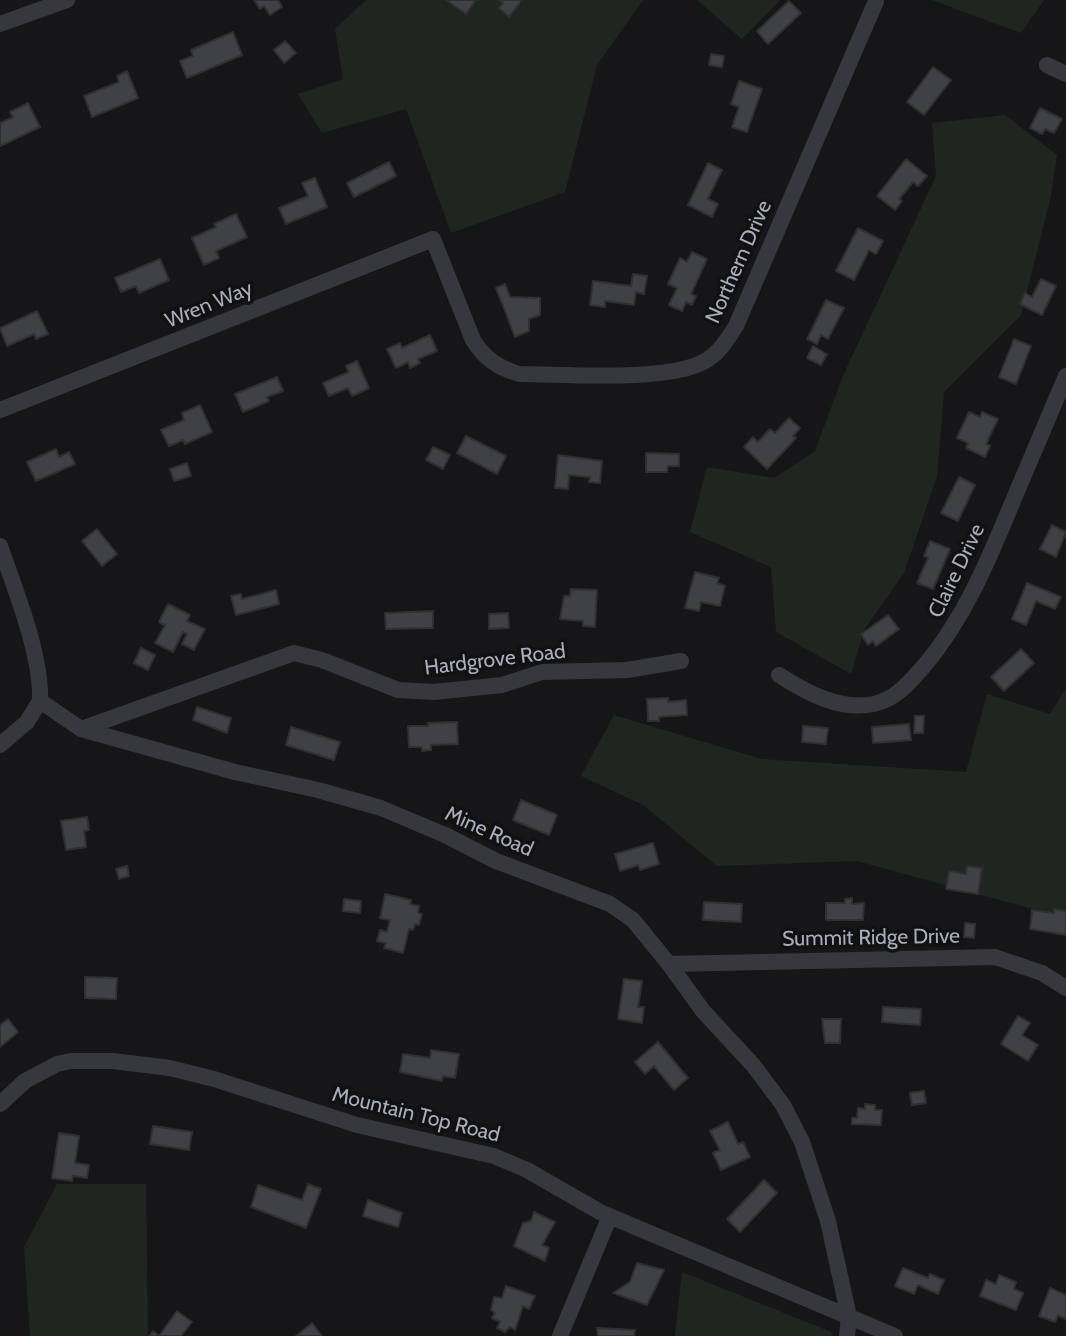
<!DOCTYPE html>
<html>
<head>
<meta charset="utf-8">
<style>
  body { margin:0 }
  canvas { display:block; background:#161618 }
</style>
</head>
<body>
<canvas width="1066" height="1336"></canvas>
<script>
const g = document.querySelector('canvas').getContext('2d');
g.lineJoin = 'round';
function fill(path, color) { g.fillStyle = color; g.fill(path, 'evenodd'); }
function strokePath(path, color, width, dash) { g.strokeStyle = color; g.lineWidth = width; g.lineCap = dash ? 'butt' : 'round'; g.setLineDash(dash || []); g.stroke(path); }
function drawText(font, color, halo, rows, align = 'center') {
  g.font = font + ' Cabin,sans-serif'; g.lineWidth = 7; g.setLineDash([]); g.textBaseline = 'middle'; g.strokeStyle = halo; g.fillStyle = color; for (const [text, x, y, turn = 0] of rows) {
    g.save(); g.translate(x, y); g.rotate((+turn || 0) * Math.PI / 180); g.textAlign = isNaN(turn) ? turn : align; if (halo) g.strokeText(text, 0, 0); g.fillText(text, 0, 0); g.restore();
  }
}
const green = new Path2D(`
  M366,0H643L597,65L565,192L451,233L406,109L322,133L298,94L343,79L335,29Z
  M697,0H780L742,39Z
  M932,0H1044L1021,33Z
  M1005,115L1057,155L1050,200L1021,315L944,392L937,476L904,573L864,630L851,674L776,632L771,567L690,532L707,467L774,478L815,451L842,378L936,176L932,123Z
  M1066,688V918L857,861L717,866L643,805L581,776L614,715L761,759L966,772L987,694L1050,714Z
  M57,1184H146L148,1334L150,1336H30L24,1247Z
  M682,1272L831,1332L832,1336H675Z`);
const building = new Path2D(`
  M254,0H278L282,7L270,15L264,6L260,9Z
  M446,0H476L466,14Z
  M499,0H522L509,17L499,8L503,3Z
  M789,1L801,13L768,44L757,31Z
  M233,32L242,55L187,78L180,61L193,56L191,50Z
  M285,41L296,53L284,63L274,50Z
  M711,54L724,56L722,67L709,65Z
  M933,67L951,80L924,115L907,102Z
  M127,71L138,98L92,117L84,96L119,82L117,76Z
  M739,81L762,89L747,132L732,127L739,107L731,104Z
  M28,103L40,127L0,146V123L13,117L10,112Z
  M1040,108L1062,119L1054,133L1045,129L1042,134L1030,128Z
  M906,159L927,176L918,186L913,182L899,199L902,201L895,210L877,196Z
  M389,162L396,176L354,197L347,183Z
  M708,163L722,170L708,199L718,204L712,217L688,205Z
  M315,178L327,207L286,224L279,208L308,196L302,183Z
  M236,214L247,237L216,251L219,258L204,265L192,238L216,227L214,224Z
  M858,228L883,241L876,254L869,250L854,280L836,271Z
  M692,252L707,259L691,294L696,296L692,305L686,302L682,311L669,305L677,288L668,284L680,258L687,262Z
  M160,259L169,280L139,293L136,286L121,292L115,278Z
  M633,274L647,276L644,294L636,292L634,305L605,301V307L590,305L593,281L631,286Z
  M1041,279L1056,286L1042,315L1020,304L1025,293L1032,297Z
  M505,284L510,297L540,298V315L529,319V331L515,337L496,288Z
  M826,300L844,308L828,339L821,335L817,344L807,339Z
  M37,311L48,334L36,339L34,334L7,346L0,328Z
  M430,335L437,351L418,359L420,363L410,368L408,362L396,368L387,349L400,343L402,348Z
  M1014,339L1031,346L1016,384L999,377Z
  M813,346L827,354L821,365L807,358Z
  M357,361L369,388L352,396L348,388L329,396L323,383L349,372L346,366Z
  M277,377L283,391L267,397L269,401L243,412L235,394Z
  M200,405L212,432L185,444L183,440L169,446L161,430L184,420L182,413Z
  M969,412L980,417L982,412L998,419L986,444L990,446L985,457L966,448L968,443L957,438Z
  M789,418L800,428L793,436L796,438L767,469L744,447L753,437L758,442L770,429L775,433Z
  M466,436L506,456L497,474L457,453Z
  M433,447L450,455L443,469L426,460Z
  M56,449L59,457L69,452L75,464L36,481L27,462Z
  M646,453L679,454V466H668L667,472H646Z
  M558,455L602,461L600,483L589,482L590,477L569,475L568,489L555,488Z
  M187,463L191,476L174,481L170,469Z
  M959,477L975,485L958,521L941,513Z
  M1052,525L1066,532L1056,557L1040,549Z
  M97,529L117,554L102,566L82,541Z
  M930,541L950,549L933,589L917,583L928,558L924,556Z
  M695,572L719,578L717,583L725,586L720,606L701,602L699,611L685,608Z
  M1027,583L1061,597L1055,609L1036,601L1026,625L1012,619Z
  M571,589L597,590L595,627L583,626V621L560,619L564,596H570Z
  M276,590L279,604L236,615L231,596L241,594L242,599Z
  M168,604L190,615L187,621L205,629L194,650L182,644L187,634L183,632L173,652L155,643L165,625L159,622Z
  M433,611V628L386,629L385,613Z
  M508,613L509,628L489,629V614Z
  M888,615L899,629L876,646L873,641L868,645L861,634Z
  M141,648L155,655L148,670L134,663Z
  M1021,649L1034,663L1004,691L991,677Z
  M668,698V702L686,700L687,715L659,717V721H648L647,699Z
  M197,707L231,718L227,733L193,720Z
  M915,716H924L923,733H914Z
  M457,722L458,744L431,745V750L422,751V747H409L408,726H428V723Z
  M909,724L911,740L873,743L872,727Z
  M803,726L828,728L826,744L802,742Z
  M291,727L340,742L334,760L286,745Z
  M521,800L557,815L549,835L513,820Z
  M87,817L89,830L84,831L86,847L66,850L61,821Z
  M653,843L659,864L640,870L638,865L620,871L615,854Z
  M127,866L129,876L119,879L116,869Z
  M967,866L982,868L978,894L946,889L949,871L966,874Z
  M385,894L411,900L410,904L419,906L418,913L422,914L419,925L415,924L413,930L409,929L403,953L384,948L386,943L377,941L380,930L387,932L390,920L380,918Z
  M852,898V904L864,903L863,920H826V903H845V899Z
  M344,899L361,901L360,913L343,911Z
  M704,902L742,904L741,922L703,920Z
  M1054,909L1065,911L1066,913V935L1030,929L1032,910L1054,913Z
  M965,923L975,924L974,938L964,937Z
  M85,977L117,978L116,999L85,998Z
  M624,979L642,981L638,1007H644L642,1023L618,1019Z
  M883,1007L921,1009L920,1025L882,1022Z
  M1018,1016L1030,1023L1022,1035L1038,1045L1028,1061L1001,1044Z
  M8,1019L18,1032L0,1047V1025Z
  M822,1019H841L840,1043H825Z
  M658,1042L688,1078L674,1090L654,1066L645,1074L635,1062Z
  M431,1050L459,1054L455,1078L443,1076L442,1081L400,1072L403,1054L430,1058Z
  M924,1091L926,1103L912,1105L910,1093Z
  M865,1104L875,1105V1110H882L881,1125L852,1124V1118H857L858,1108L865,1109Z
  M728,1122L738,1144L743,1142L750,1157L721,1170L713,1153L720,1150L710,1131Z
  M153,1126L192,1132L189,1150L150,1144Z
  M59,1133L79,1136L75,1163L89,1165L87,1178L73,1176L72,1181L52,1178Z
  M764,1180L777,1193L740,1232L727,1219Z
  M308,1184L321,1189L306,1228L251,1207L258,1185L302,1200Z
  M368,1200L402,1213L398,1227L363,1216Z
  M534,1212L555,1222L542,1245L549,1248L545,1261L514,1246L523,1223L531,1221Z
  M637,1263L664,1270L647,1305L613,1293L630,1282Z
  M903,1268L928,1278L930,1274L944,1280L938,1294L918,1285L914,1294L895,1286Z
  M999,1275L1016,1282L1014,1289L1023,1293L1016,1310L980,1296L986,1280L996,1284Z
  M506,1286L535,1296L529,1309L523,1306L515,1330L510,1327L505,1332L497,1328L500,1322L492,1318L495,1313L491,1310L494,1297L502,1298Z
  M1050,1288L1066,1295V1319L1058,1315L1055,1322L1039,1316Z
  M177,1311L192,1322L181,1336H150L153,1331L159,1336Z
  M312,1323L322,1336H296Z
  M597,1328L635,1330L634,1336H598Z`);
const minor = new Path2D(`
  M0,24L67,0
  M1047,65L1066,74
  M0,410L433,239L473,340C485,359 497,367 519,374C563,374 667,382 703,362C719,354 727,340 736,326L876,1
  M0,546C15,589 42,656 40,701L81,729L235,772L318,790L381,808L445,835L496,861L610,904L633,920L669,964L703,1011L753,1065L783,1105L802,1142L828,1221L849,1317L847,1336
  M779,675C807,693 840,711 874,704C896,699 909,683 924,666C968,614 992,551 1018,489C1034,451 1050,414 1066,376
  M81,729L294,653L322,660L398,690L434,692L502,685L542,672L627,670L681,661
  M0,745L27,722L40,701
  M669,964L995,957L1042,973L1066,988
  M0,1104L25,1081L57,1064L71,1061H113L170,1068L214,1079L357,1125L494,1156L527,1170L600,1212L895,1336
  M560,1336L610,1216`);
const streetNames = [
  ["Northern Drive",739,262,-66],
  ["Wren Way",209,305,-22],
  ["Claire Drive",957,571,-64],
  ["Hardgrove Road",495,660,-7],
  ["Mine Road",489,832,24],
  ["Summit Ridge Drive",871,938,-1],
  ["Mountain Top Road",416,1115,14]
];
fill(green, '#1e261f');
fill(building, '#404145');
strokePath(building, '#303034', 2);
strokePath(minor, '#37383d', 16);
drawText('21px', '#a8adb8', '#111113', streetNames);
</script>
</body>
</html>
